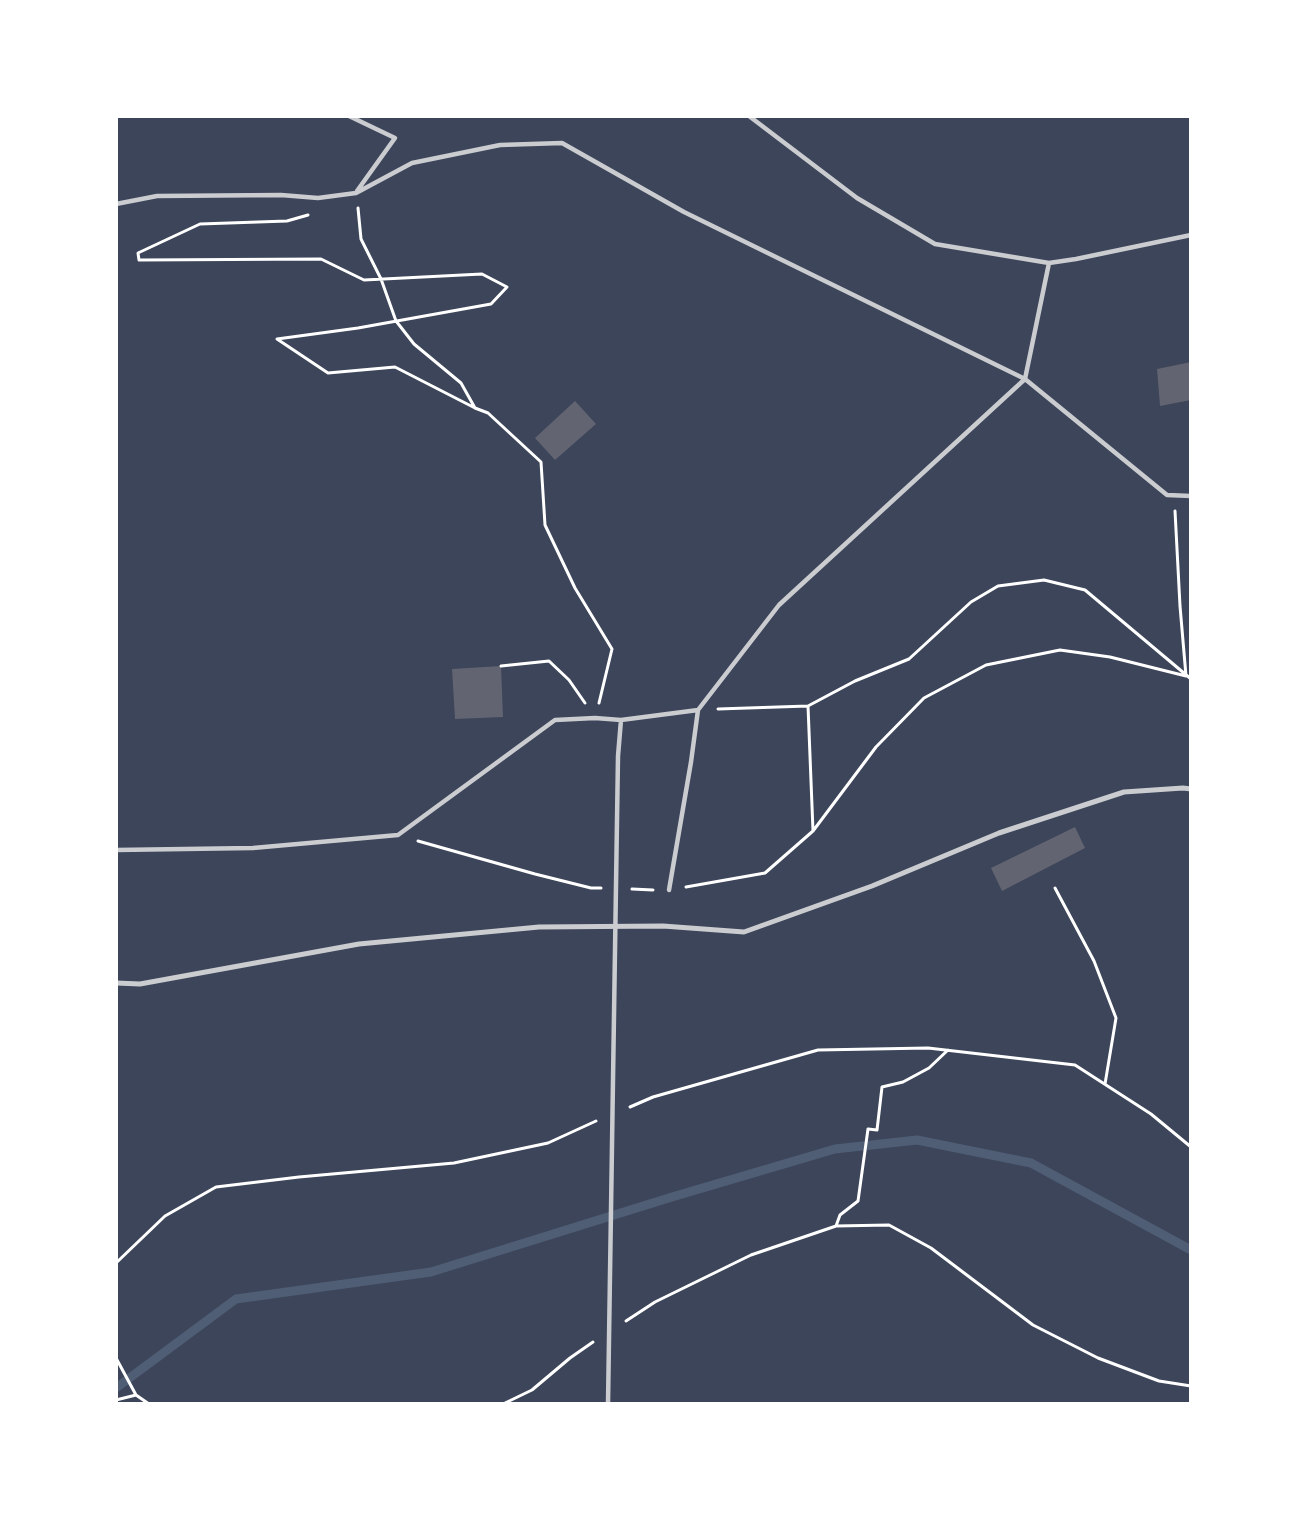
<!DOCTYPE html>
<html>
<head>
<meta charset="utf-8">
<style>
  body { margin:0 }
  #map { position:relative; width:1307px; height:1520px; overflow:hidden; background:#2d3142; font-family:"Exo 2",sans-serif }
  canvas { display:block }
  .frame { position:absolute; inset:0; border:118px solid #fff; pointer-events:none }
</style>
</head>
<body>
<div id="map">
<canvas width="1307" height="1520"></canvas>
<div class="frame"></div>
</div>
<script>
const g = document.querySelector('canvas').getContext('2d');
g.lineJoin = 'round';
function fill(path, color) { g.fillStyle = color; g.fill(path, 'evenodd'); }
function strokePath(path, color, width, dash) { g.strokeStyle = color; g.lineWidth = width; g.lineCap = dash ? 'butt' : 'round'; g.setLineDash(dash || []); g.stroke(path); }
const green = new Path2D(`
  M116,116H1191V1404H116Z`);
const stream = new Path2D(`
  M116,1388L236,1299L431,1272L672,1197L835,1149L917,1140L1031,1163L1191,1250`);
const building = new Path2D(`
  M1191,362V400L1160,406L1157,369Z
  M575,401L596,424L555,460L535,438Z
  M501,666L503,717L455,719L452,669Z
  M1075,827L1085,848L1002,891L991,868Z`);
const path = new Path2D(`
  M358,208L361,239L381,279L396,321L414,344L461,383L475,408
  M308,215L287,221L200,224L138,253L139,260L321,259L364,280L482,274L507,287L491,304L358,328L277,339L328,373L395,367L475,408L488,413L541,462L545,525L575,588L612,649L599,703
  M501,666L549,661L569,680L585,703
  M808,706L813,831
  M718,709L808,706L855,681L909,659L971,602L998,586L1044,580L1085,590L1191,679
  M418,841L535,874L591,888H601
  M686,887L765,873L813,831L876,747L924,698L986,665L1060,650L1110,657L1186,676L1180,606L1175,511
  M1055,888L1094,961L1116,1018L1105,1084
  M632,889L653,890
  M630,1107L653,1097L818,1050L928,1048L1075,1065L1151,1114L1191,1147
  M836,1226L840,1215L858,1201L868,1129L877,1130L882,1087L903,1082L929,1068L948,1050
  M116,1263L165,1216L216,1187L299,1177L454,1163L548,1143L596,1121
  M626,1321L655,1302L751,1255L836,1226L889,1225L931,1248L1033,1325L1098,1358L1159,1381L1191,1386
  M116,1358L136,1395L149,1404
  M116,1400L136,1395
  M503,1404L532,1390L570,1358L593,1342`);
const pedestrian = new Path2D(`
  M349,116L395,138L357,191
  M749,116L857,198L935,244L1049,263L1076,259L1191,235
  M116,204L157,196L281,195L318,198L356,193L412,163L500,145L562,143L684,212L1025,379L1167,495L1191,496
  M116,850L253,848L398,835L555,720L595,718L621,720
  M669,890L691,762L698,710
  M608,1404L618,756L621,720L698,710L779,605L1025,379L1049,263`);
const minor = new Path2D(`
  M116,983L140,984L359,944L539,927L663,926L744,932L872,886L999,833L1124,792L1183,788L1191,789`);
fill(green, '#3c4559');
strokePath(stream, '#4f5d75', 9);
fill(building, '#626471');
strokePath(path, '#fff', 3);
strokePath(pedestrian, '#caccd0', 4.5);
strokePath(minor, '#caccd0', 5);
</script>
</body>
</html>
